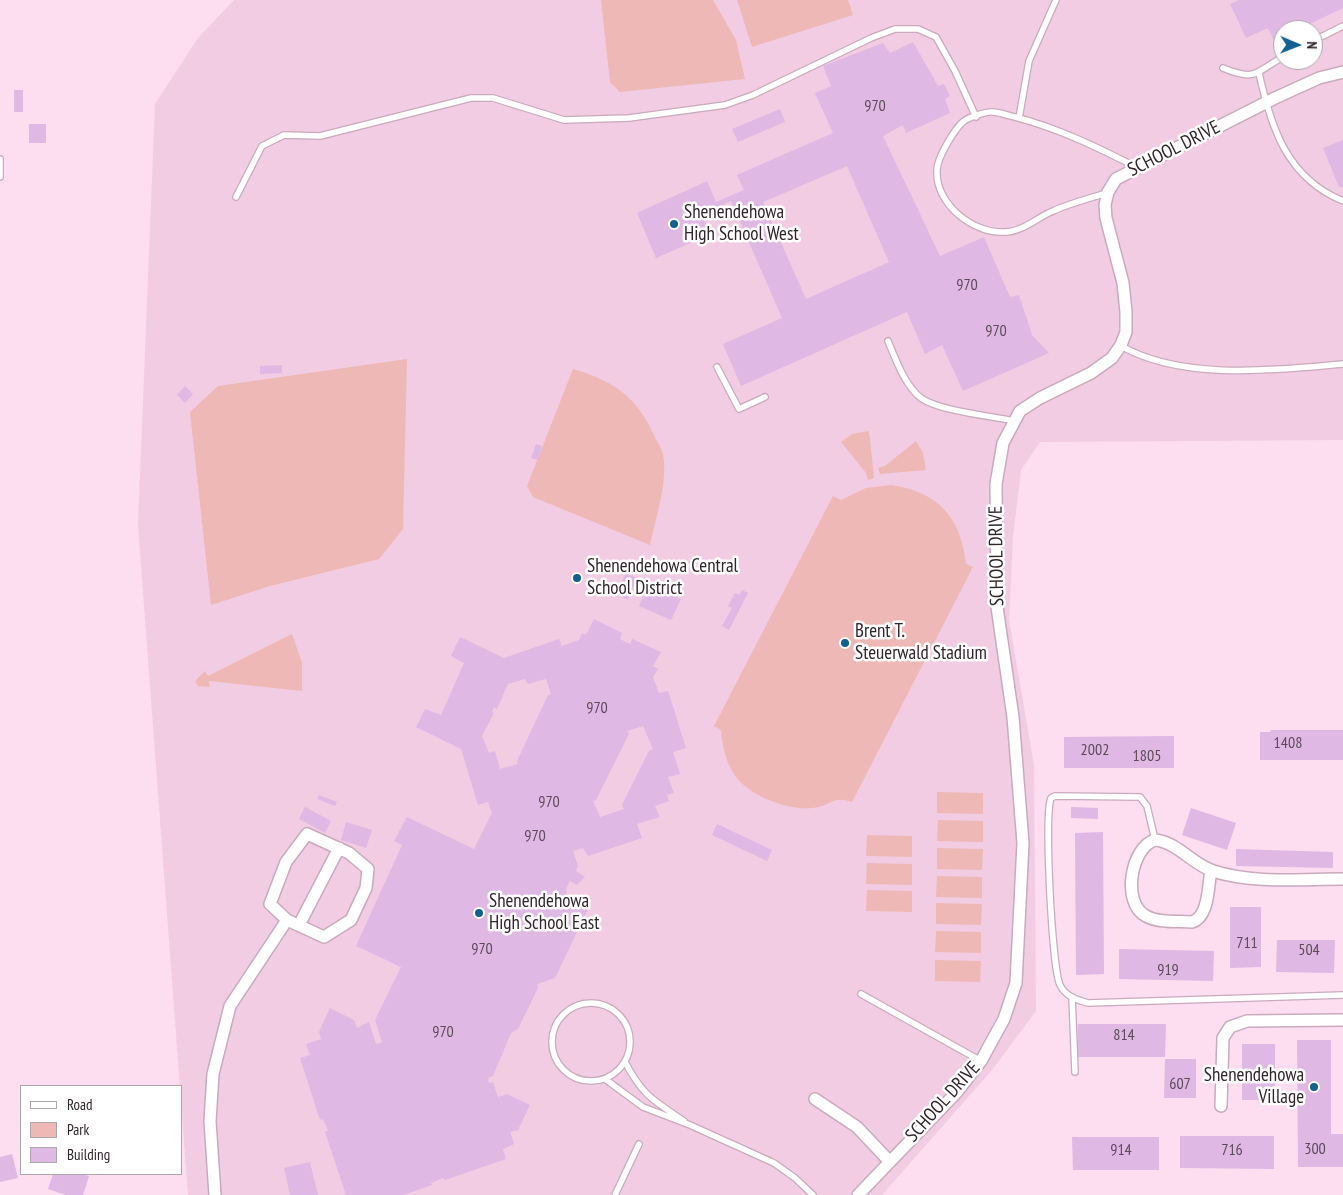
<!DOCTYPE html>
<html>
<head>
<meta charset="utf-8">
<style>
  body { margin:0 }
  #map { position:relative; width:1343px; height:1195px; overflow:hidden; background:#fdddf0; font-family:"PT Sans Narrow",sans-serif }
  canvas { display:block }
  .legend { position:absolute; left:20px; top:1085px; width:162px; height:90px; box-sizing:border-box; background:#fff; border:1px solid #ada8ab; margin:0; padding:6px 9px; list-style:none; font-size:15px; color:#31252c }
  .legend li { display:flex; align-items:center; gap:10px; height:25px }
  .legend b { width:25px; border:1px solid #ada8ab }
  .north { position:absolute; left:1273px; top:20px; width:50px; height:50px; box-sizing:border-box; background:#fff; border:1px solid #ada8ab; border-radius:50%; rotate:91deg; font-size:14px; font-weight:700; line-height:20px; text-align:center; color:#31252c }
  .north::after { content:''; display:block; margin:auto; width:18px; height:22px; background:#106093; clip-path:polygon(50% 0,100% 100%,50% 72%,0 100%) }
</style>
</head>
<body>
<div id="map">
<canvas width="1343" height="1195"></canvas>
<ul class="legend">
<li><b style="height:6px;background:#fff"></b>Road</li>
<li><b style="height:14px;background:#eeb8b6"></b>Park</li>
<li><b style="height:14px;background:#dfb8e4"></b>Building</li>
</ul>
<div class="north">N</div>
</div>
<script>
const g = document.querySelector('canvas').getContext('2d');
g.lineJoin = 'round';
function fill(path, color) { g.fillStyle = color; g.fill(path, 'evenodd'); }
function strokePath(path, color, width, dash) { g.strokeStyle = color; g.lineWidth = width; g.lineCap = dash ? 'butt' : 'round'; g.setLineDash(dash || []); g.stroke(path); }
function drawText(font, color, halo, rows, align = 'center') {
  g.font = font + ' "PT Sans Narrow",sans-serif'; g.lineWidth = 5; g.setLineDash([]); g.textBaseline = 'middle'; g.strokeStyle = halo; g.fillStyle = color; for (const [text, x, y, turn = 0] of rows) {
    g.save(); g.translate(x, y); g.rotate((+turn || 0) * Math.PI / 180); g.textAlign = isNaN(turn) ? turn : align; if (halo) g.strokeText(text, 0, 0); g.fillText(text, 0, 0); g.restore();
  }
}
const built = new Path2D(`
  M234,0H1343V440L1040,442L1021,470L1013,537L1009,620L1034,765L1036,1011L992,1070L882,1195H188L138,525L155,104L198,38ZM1283,30H1313V60H1283Z`);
const green = new Path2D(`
  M601,0H713L736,40L745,79L620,92L610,82Z
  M737,0H848L853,15L752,47Z
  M407,359L403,529L379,559L270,586L211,605L190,412L218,386Z
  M573,369C613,381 635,395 653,433C656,440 661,447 663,454C668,483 656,516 650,545L533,497L527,486Z
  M869,431L874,478L868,480L866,473L841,442L852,434Z
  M916,441L923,453L926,470L880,474L878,468L885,466Z
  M891,485C938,492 961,517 966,564L973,567L852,802C831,795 831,807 812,808C787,811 744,794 732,771C725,758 722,743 721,730L714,726L833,496L841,500L866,488Z
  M292,634L302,663V691L209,681L210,687L198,686L195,681L205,671L208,676Z
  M937,792L983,793V814L937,813Z
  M938,820L983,821V842L937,841Z
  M867,835L912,836V857L866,856Z
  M937,848L983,849L982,870L937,869Z
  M867,863L912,864V885L866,884Z
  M937,876L982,877V898L936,897Z
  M867,890L912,891V912L866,911Z
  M936,903L982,904L981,925L936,924Z
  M936,931L981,932V953L935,952Z
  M935,960L981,961L980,982L935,981Z`);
const building = new Path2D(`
  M1239,0H1343V8L1297,30H1283V37L1274,41L1268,28L1246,38L1230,4Z
  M913,42L938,86L944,84L950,96L945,99L950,113L906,133L903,125L883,136L940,256L984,237L1010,297L1019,295L1032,335L1049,353L963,391L942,345L925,354L907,312L741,386L723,344L782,318L731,201L702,214L711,234L656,258L637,213L707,181L716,202L744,190L737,175L833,133L815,93L831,86L823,66L883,43L890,53ZM847,166L889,262L806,299L763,202Z
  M14,90H23V112H14Z
  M780,109L785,122L738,142L732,129Z
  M29,124H46V143H29Z
  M1343,140V187H1339L1323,148Z
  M282,365V373L260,374V366Z
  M185,386L193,394L185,403L177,395Z
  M536,444L542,446L538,460L531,458Z
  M626,573L637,578L628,600L616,594Z
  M649,584L681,599L671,620L639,606Z
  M742,590L748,593L729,630L722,626L732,608L728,606L735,593L739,595Z
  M594,619L622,633L620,639L630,644L632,639L661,652L653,666L658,669L653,677L659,693L668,691L686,748L673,752L680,774L668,777L674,793L667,795L669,801L655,806L660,817L637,824L642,838L588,856L583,848L573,851L578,866L576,871L585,877L577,885L570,881L566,889L567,894L590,905L555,978L537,984L538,988L518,1029L511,1033L493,1076L488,1078L489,1083L493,1082L498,1097L507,1094L530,1105L518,1130L510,1132L514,1144L503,1149L506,1159L445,1180L443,1178L431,1183L432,1185L403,1195H346L325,1132L328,1131L323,1119L320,1120L300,1058L310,1055L306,1044L321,1039L319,1032L330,1008L354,1020L357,1028L369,1022L376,1044L382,1042L375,1020L401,967L356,946L402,845L394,841L407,817L474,849L492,813L488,802L478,805L461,749L416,727L425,709L441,715L464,663L451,656L460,637L504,658L559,639L562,646L579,640L582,633L586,635ZM525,679L528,684L546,679L551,694L548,695L517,761L518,764L500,769L495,751L489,753L482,736L494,713L492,712L494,707L497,709L508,684ZM643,726L653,749L649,751L622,805L624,809L600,817L593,801L596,800L629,734L627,731Z
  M1271,730H1343V760H1260V732H1270Z
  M1174,736V768H1064V737Z
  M319,795L337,802L335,806L317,799Z
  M305,807L331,821L325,833L299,819Z
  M1071,807L1098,808V819L1071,818Z
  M1191,808L1236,823L1227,850L1182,835Z
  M346,822L372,830L366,848L341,840Z
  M717,824L772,850L767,861L712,835Z
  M1103,832L1104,974L1076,975L1075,833Z
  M1236,849L1333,852V868L1236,866Z
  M1230,907H1261V967L1230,968Z
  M1277,940H1335L1334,973L1276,972Z
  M1119,949L1214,951L1213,981L1119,979Z
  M1078,1024H1166L1165,1057H1077Z
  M1297,1040H1331V1134H1343V1167H1298Z
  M1242,1044H1275V1100H1242Z
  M1165,1059H1196V1098H1164Z
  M1180,1136H1274V1169L1180,1168Z
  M1072,1137H1159V1170H1073Z
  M12,1154L18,1178L0,1182V1157Z
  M310,1162L318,1195H290L284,1168Z
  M53,1174H81L89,1176L83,1195H66L48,1189Z`);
const lane = new Path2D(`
  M1313,41L1343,26
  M1223,68C1257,82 1255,72 1283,57
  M1259,73C1271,128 1287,178 1343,201
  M1019,118L1029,61L1056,0
  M0,159V177
  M1107,193C1090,198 1071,203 1053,211C1038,217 1022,232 1005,232C973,234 935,204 937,170C937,158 955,128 964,121C970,117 987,111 993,112C1000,112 1008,116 1015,117C1058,128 1099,148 1138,168
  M236,197L262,146L284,135L320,136L471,98H493L564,120L629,118L725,105L753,95L871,38L895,29H918L936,37L955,71L976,117
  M888,341C895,358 905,386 921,398C939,411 991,416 1015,421
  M1121,346C1183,381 1274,370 1343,364
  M717,367L739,409L765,397
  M1155,840L1147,806L1140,797L1055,796L1051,798C1044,815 1052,967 1060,985C1065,996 1077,1000 1088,1003L1343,995
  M861,994L981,1061
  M1072,997L1075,1072
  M552 1042a39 39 0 1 1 78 0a39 39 0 1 1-78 0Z
  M625,1062C643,1096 653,1100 684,1121
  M605,1079L643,1107L690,1125L774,1163L795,1178L813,1195
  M615,1195L639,1144`);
const street = new Path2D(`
  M307,834L349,853L368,869L366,888L351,920L324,937L287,920L270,904L286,862Z
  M1211,870C1208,886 1209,917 1192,922C1177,921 1159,923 1146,916C1121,903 1131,847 1155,840C1177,842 1192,864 1213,871C1254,884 1300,879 1343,879
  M299,925L339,848
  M815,1099L857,1127L890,1162
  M1221,1106L1223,1038L1230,1027L1247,1021L1343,1020
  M215,1195L210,1121L213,1074L230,1006L287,920
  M858,1195L957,1092L981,1061L1004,1019L1016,983L1023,843L1013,717L997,607L996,484L1003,443L1020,411L1040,398L1091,373L1112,358L1121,345L1126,332V312L1123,283L1106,218L1105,205L1108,192L1116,179L1149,162L1275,98L1319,78L1343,72`);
const markers = [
  [674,224,5,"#106093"],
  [577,578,5,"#106093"],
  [845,643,5,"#106093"],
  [479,913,5,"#106093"],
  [1314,1087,5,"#106093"]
];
const numberNames = [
  ["970",875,106],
  ["970",967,285],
  ["970",996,331],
  ["970",597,708],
  ["1408",1288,743],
  ["2002",1095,750],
  ["1805",1147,756],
  ["970",549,802],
  ["970",535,836],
  ["711",1247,943],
  ["970",482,949],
  ["504",1309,950],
  ["919",1168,970],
  ["970",443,1032],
  ["814",1124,1035],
  ["607",1180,1084],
  ["300",1315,1149],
  ["914",1121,1150],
  ["716",1232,1150]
];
const streetNames = [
  ["SCHOOL DRIVE",1174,149,-27],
  ["SCHOOL DRIVE",997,556,-91],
  ["SCHOOL DRIVE",943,1102,-48]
];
const poiNames = [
  ["Shenendehowa",684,213],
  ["High School West",684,235],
  ["Shenendehowa Central",587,567],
  ["School District",587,589],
  ["Brent T.",855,632],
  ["Steuerwald Stadium",855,654],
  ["Shenendehowa",489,902],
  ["High School East",489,924],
  ["Shenendehowa",1304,1076,"right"],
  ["Village",1304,1098,"right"]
];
fill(built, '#f2cce2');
fill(green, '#eeb8b6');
fill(building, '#dfb8e4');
strokePath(lane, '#c9abbc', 8);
strokePath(street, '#c9abbc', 14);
strokePath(lane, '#fff', 5.5);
strokePath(street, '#fff', 11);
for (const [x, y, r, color] of markers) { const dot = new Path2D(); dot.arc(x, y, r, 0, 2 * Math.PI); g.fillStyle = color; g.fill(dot); strokePath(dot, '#fff', 2); }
drawText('16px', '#5c4a5a', null, numberNames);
drawText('19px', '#31252c', '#fff', streetNames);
drawText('19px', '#31252c', '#fff', poiNames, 'left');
</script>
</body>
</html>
